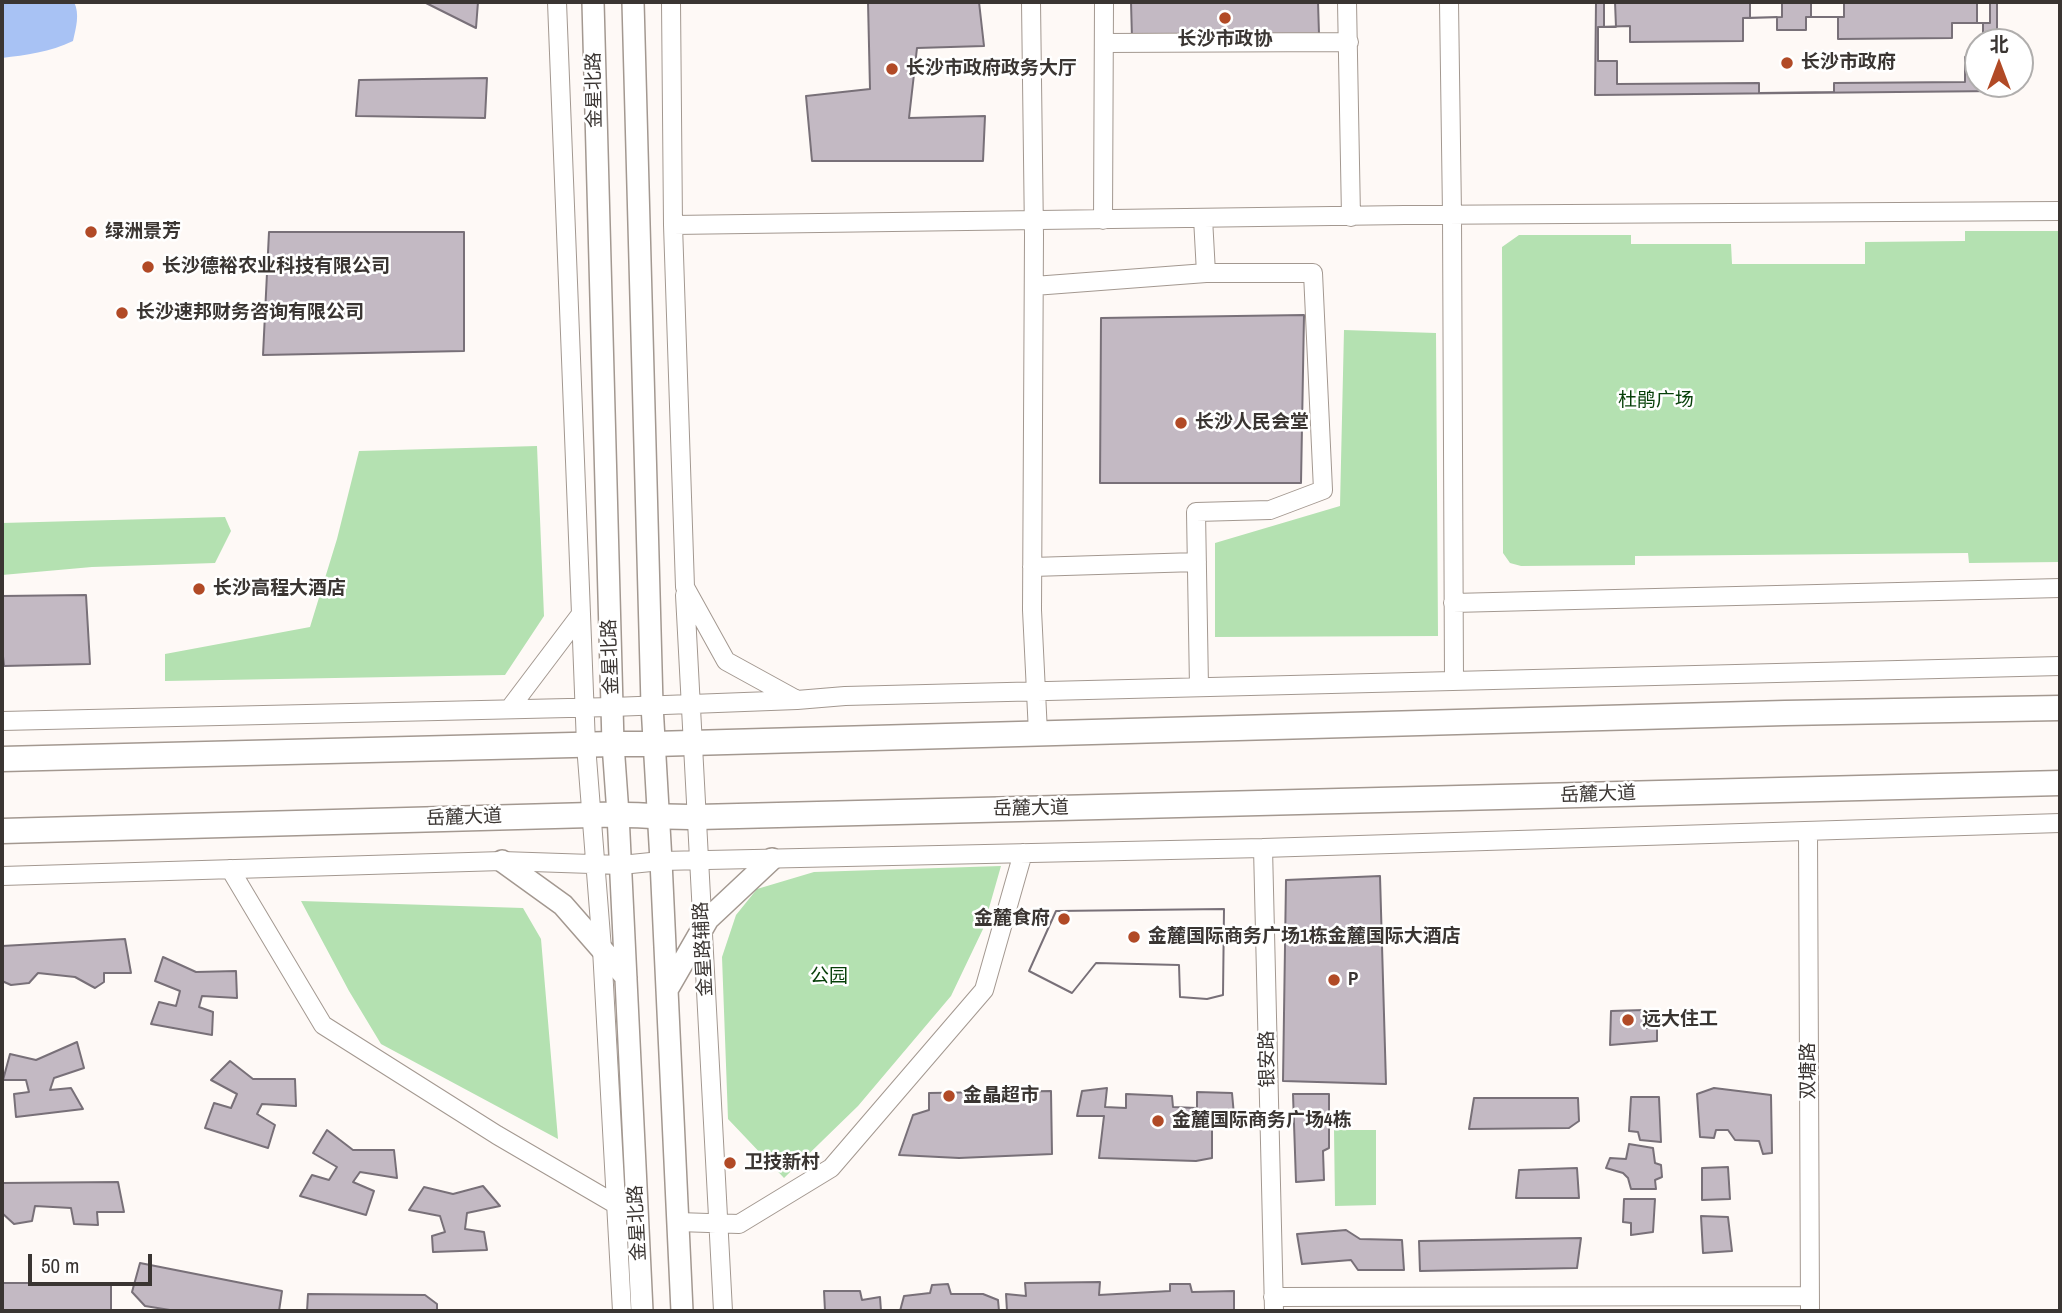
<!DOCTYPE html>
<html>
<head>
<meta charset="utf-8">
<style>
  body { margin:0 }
  #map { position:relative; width:2062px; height:1313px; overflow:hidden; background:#fef9f6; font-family:"Archivo Narrow","Noto Sans SC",sans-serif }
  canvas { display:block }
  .frame { position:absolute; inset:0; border:4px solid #3a3532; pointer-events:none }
  .north { position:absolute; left:1964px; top:28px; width:70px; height:70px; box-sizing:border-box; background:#fff; border:2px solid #b0aead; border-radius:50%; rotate:0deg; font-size:19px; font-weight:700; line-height:28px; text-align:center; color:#3a3532 }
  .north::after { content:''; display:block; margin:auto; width:24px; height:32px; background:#b14a26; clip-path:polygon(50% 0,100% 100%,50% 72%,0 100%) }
  .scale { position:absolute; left:28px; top:1254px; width:124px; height:32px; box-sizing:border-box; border:4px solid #3a3532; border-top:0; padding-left:9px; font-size:21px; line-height:24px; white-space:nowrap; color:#3a3532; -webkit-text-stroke:5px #fff; paint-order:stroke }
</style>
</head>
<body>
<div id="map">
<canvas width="2062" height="1313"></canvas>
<div class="frame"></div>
<div class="north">北</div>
<div class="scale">50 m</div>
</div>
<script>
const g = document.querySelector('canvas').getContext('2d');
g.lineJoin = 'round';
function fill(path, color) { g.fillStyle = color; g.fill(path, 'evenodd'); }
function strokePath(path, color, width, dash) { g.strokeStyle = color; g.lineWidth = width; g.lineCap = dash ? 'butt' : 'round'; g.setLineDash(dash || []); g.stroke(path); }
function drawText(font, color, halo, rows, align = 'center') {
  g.font = font + ' "Archivo Narrow","Noto Sans SC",sans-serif'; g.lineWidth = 5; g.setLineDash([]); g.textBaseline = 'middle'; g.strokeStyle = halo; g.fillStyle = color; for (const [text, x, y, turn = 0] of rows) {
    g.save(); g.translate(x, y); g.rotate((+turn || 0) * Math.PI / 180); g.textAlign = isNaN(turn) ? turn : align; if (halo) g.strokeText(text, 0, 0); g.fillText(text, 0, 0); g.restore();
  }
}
const green = new Path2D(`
  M1965,231H2060V562L1969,563L1968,553L1635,556V565L1521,566L1510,563L1503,553L1502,247L1519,235H1631V244H1731L1732,264H1865V242L1965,241Z
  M1344,330L1436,333L1438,636L1215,637V543L1340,506Z
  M537,446L544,616L505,675L165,681V654L310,627L337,539L359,451Z
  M225,517L231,531L215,563L92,567L2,575V523Z
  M1001,866L983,929L951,996L858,1106L784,1178L728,1119L722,957L736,915L757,889L814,872Z
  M301,901L523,908L541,939L558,1139L381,1044L349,991Z
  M1334,1130H1376V1205L1335,1206Z`);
const water = new Path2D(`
  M2,2H74C80,14 76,28 73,41C50,52 26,55 2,58Z`);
const building = new Path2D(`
  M424,2H478L476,28Z
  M868,2H979L984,46L917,48L909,118L985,116L983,161H812L806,96L870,89Z
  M1131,2H1318L1319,34L1132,39Z
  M1596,2H1997V42H1978V84H1998V91L1595,95Z
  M1604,2H1615L1616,27H1604Z
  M1750,2H1782V17L1750,18Z
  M1811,2H1844V17H1811Z
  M1977,2H1990V23H1977Z
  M1777,17V30H1806V17H1838V39L1952,38V23H1983V42H1978V57H1965V82L1834,83V92L1759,93V83L1617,84V61H1598V27L1630,26V42L1743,41V18Z
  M487,78L485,118L356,116L359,80Z
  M269,232H464V351L263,355Z
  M1304,315L1301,483H1100L1101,318Z
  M86,595L90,664L4,666L2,647V596Z
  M1380,876L1386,1084L1283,1081L1286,880Z
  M1224,909L1223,995L1207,999L1180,997L1179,965L1096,963L1072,993L1029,971L1056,911Z
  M1224,909L1223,995L1207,999L1180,997L1179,965L1096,963L1072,993L1029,971L1056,911Z
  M125,939L131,973H104V982L95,988L75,977L38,973L29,983L11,985L2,981V946Z
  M163,957L196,972L236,971L237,998L202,996L199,1007L213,1012L212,1035L151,1024L159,1002L176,1006L180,991L155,981Z
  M1644,1010L1645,1028H1657V1041L1610,1045L1611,1011Z
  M77,1042L84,1068L54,1078L50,1090L71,1088L83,1109L16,1117L14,1094L29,1092L26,1080H3L10,1054L36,1060Z
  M230,1061L253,1079H295L296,1106L262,1104L257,1114L275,1125L268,1148L205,1128L214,1103L231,1108L237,1094L211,1080Z
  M1107,1088L1105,1107L1126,1108V1094L1172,1096L1173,1107L1197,1108V1092L1232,1093L1234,1115L1212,1114V1158L1196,1161L1099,1158L1104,1116H1077L1082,1091Z
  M1714,1088L1771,1095L1772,1153L1763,1154L1759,1141L1735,1140L1728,1130H1716L1714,1138L1700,1137L1697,1094Z
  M1051,1091L1052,1154L959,1158L899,1155L913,1115L929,1110V1093Z
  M1293,1094H1329V1148L1323,1151L1324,1180L1296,1182Z
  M1631,1097H1659L1661,1142L1640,1140L1638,1132L1629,1131Z
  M1474,1098H1578L1579,1121L1569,1128L1469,1129Z
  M327,1130L353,1150H394L397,1178L360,1172L353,1182L374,1191L366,1215L300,1196L312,1175L329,1180L337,1167L313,1153Z
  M1629,1144L1653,1148L1655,1163L1661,1165L1662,1177L1655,1180L1656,1189H1631L1628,1178L1623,1173L1606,1168L1610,1158L1626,1159Z
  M1728,1167L1730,1199L1702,1200V1168Z
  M1577,1168L1579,1198H1516L1519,1170Z
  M118,1182L124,1212H97L98,1225L74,1224L71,1208L35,1206L32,1221L14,1224L2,1213V1183Z
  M483,1186L500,1206L467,1213L465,1229L484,1232L487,1250L433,1252L432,1236L445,1232L440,1216L409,1210L424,1187L453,1194Z
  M1624,1199H1655L1653,1232L1631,1235V1223L1623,1222Z
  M1701,1216L1728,1217L1732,1251L1703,1253Z
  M1346,1230L1360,1239L1402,1240L1404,1270H1358L1351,1260L1302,1264L1297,1234Z
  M1581,1238L1577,1268L1420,1271L1419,1241Z
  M140,1263L282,1291L279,1311H176L145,1306L132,1292Z
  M1100,1282L1099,1295L1170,1291V1284H1190L1192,1292L1234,1291V1311H1007L1006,1294L1026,1296L1025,1283Z
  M2,1283H111V1311H2Z
  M948,1284L951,1294H983L998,1300L999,1311H900L904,1296L930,1293L932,1285Z
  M824,1291H860L862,1300L880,1297L881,1311H825Z
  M308,1294L425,1295L437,1304V1311H307Z`);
const minor = new Path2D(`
  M671,2L673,225L685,587L726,661L797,700
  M1031,2L1034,236L1032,610L1038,733
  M1347,2L1351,217
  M1449,2L1452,215L1454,681
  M1104,43L1349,42
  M1203,218L1206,273
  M1103,220L1104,2
  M673,225L1405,215L2060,211
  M1034,286L1206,273H1313L1323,490L1270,510L1196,512L1199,687
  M1032,567L1197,562
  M685,595L723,1311
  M1453,603L2060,588
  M581,614L586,745L602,949L622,1311
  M510,708L581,614L557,2
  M2,721L612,707L797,700L845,696L2060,666
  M1808,831L1810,1311
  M1263,848L1274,1311
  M230,869L323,1025L497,1135L622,1208
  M2,876L502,861L621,865L661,861L1263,848L2060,823
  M678,1222L739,1224L831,1168L984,990L1023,853
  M1273,1297L1810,1296`);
const major = new Path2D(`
  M593,2L613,744L618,814L642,1311
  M633,2L652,705L661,861L682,1311
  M502,861L563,905L626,977
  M667,990L708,919L772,859`);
const highway = new Path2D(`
  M2,759L613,744H654L1785,713L2060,708
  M2,831L591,815C627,814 662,817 698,817L2060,783`);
const markers = [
  [1225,18,7,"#b14a26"],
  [1787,63,7,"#b14a26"],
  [892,69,7,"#b14a26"],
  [91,232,7,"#b14a26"],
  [148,267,7,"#b14a26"],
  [122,313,7,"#b14a26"],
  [1181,423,7,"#b14a26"],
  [199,589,7,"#b14a26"],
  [1064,919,7,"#b14a26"],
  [1134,937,7,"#b14a26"],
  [1334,980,7,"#b14a26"],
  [1628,1020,7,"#b14a26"],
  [949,1096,7,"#b14a26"],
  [1158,1121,7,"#b14a26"],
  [730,1163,7,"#b14a26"]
];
const poiNames = [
  ["长沙市政协",1225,40,"center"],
  ["长沙市政府",1801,63],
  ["长沙市政府政务大厅",906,69],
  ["绿洲景芳",105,232],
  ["长沙德裕农业科技有限公司",162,267],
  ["长沙速邦财务咨询有限公司",136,313],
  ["长沙人民会堂",1195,423],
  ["长沙高程大酒店",213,589],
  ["金麓食府",1050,919,"right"],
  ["金麓国际商务广场1栋金麓国际大酒店",1148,937],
  ["P",1348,980],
  ["远大住工",1642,1020],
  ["金晶超市",963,1096],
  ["金麓国际商务广场4栋",1172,1121],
  ["卫技新村",744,1163]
];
const streetNames = [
  ["金星北路",595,90,-91],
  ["金星北路",611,657,-92],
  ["岳麓大道",1598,795,-2],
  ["岳麓大道",1031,809,-1],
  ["岳麓大道",464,818,-2],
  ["金星路辅路",704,949,-93],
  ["银安路",1268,1059,-91],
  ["双塘路",1809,1071,-90],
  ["金星北路",638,1223,-93]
];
const parkNames = [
  ["杜鹃广场",1656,401],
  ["公园",829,977]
];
fill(green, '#b4e1b1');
fill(water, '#a8c2f4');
fill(building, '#c3b9c3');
strokePath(building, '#787078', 2);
strokePath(minor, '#a39890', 20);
strokePath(major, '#a39890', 24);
strokePath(highway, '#a39890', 27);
strokePath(minor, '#fff', 18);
strokePath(major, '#fff', 21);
strokePath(highway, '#fff', 24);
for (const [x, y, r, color] of markers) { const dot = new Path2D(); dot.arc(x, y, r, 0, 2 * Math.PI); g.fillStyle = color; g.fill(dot); strokePath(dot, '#fff', 2.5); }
drawText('bold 19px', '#3a3532', '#fff', poiNames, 'left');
drawText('19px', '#3a3532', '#fff', streetNames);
drawText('19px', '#063f08', '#fff', parkNames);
</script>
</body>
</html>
